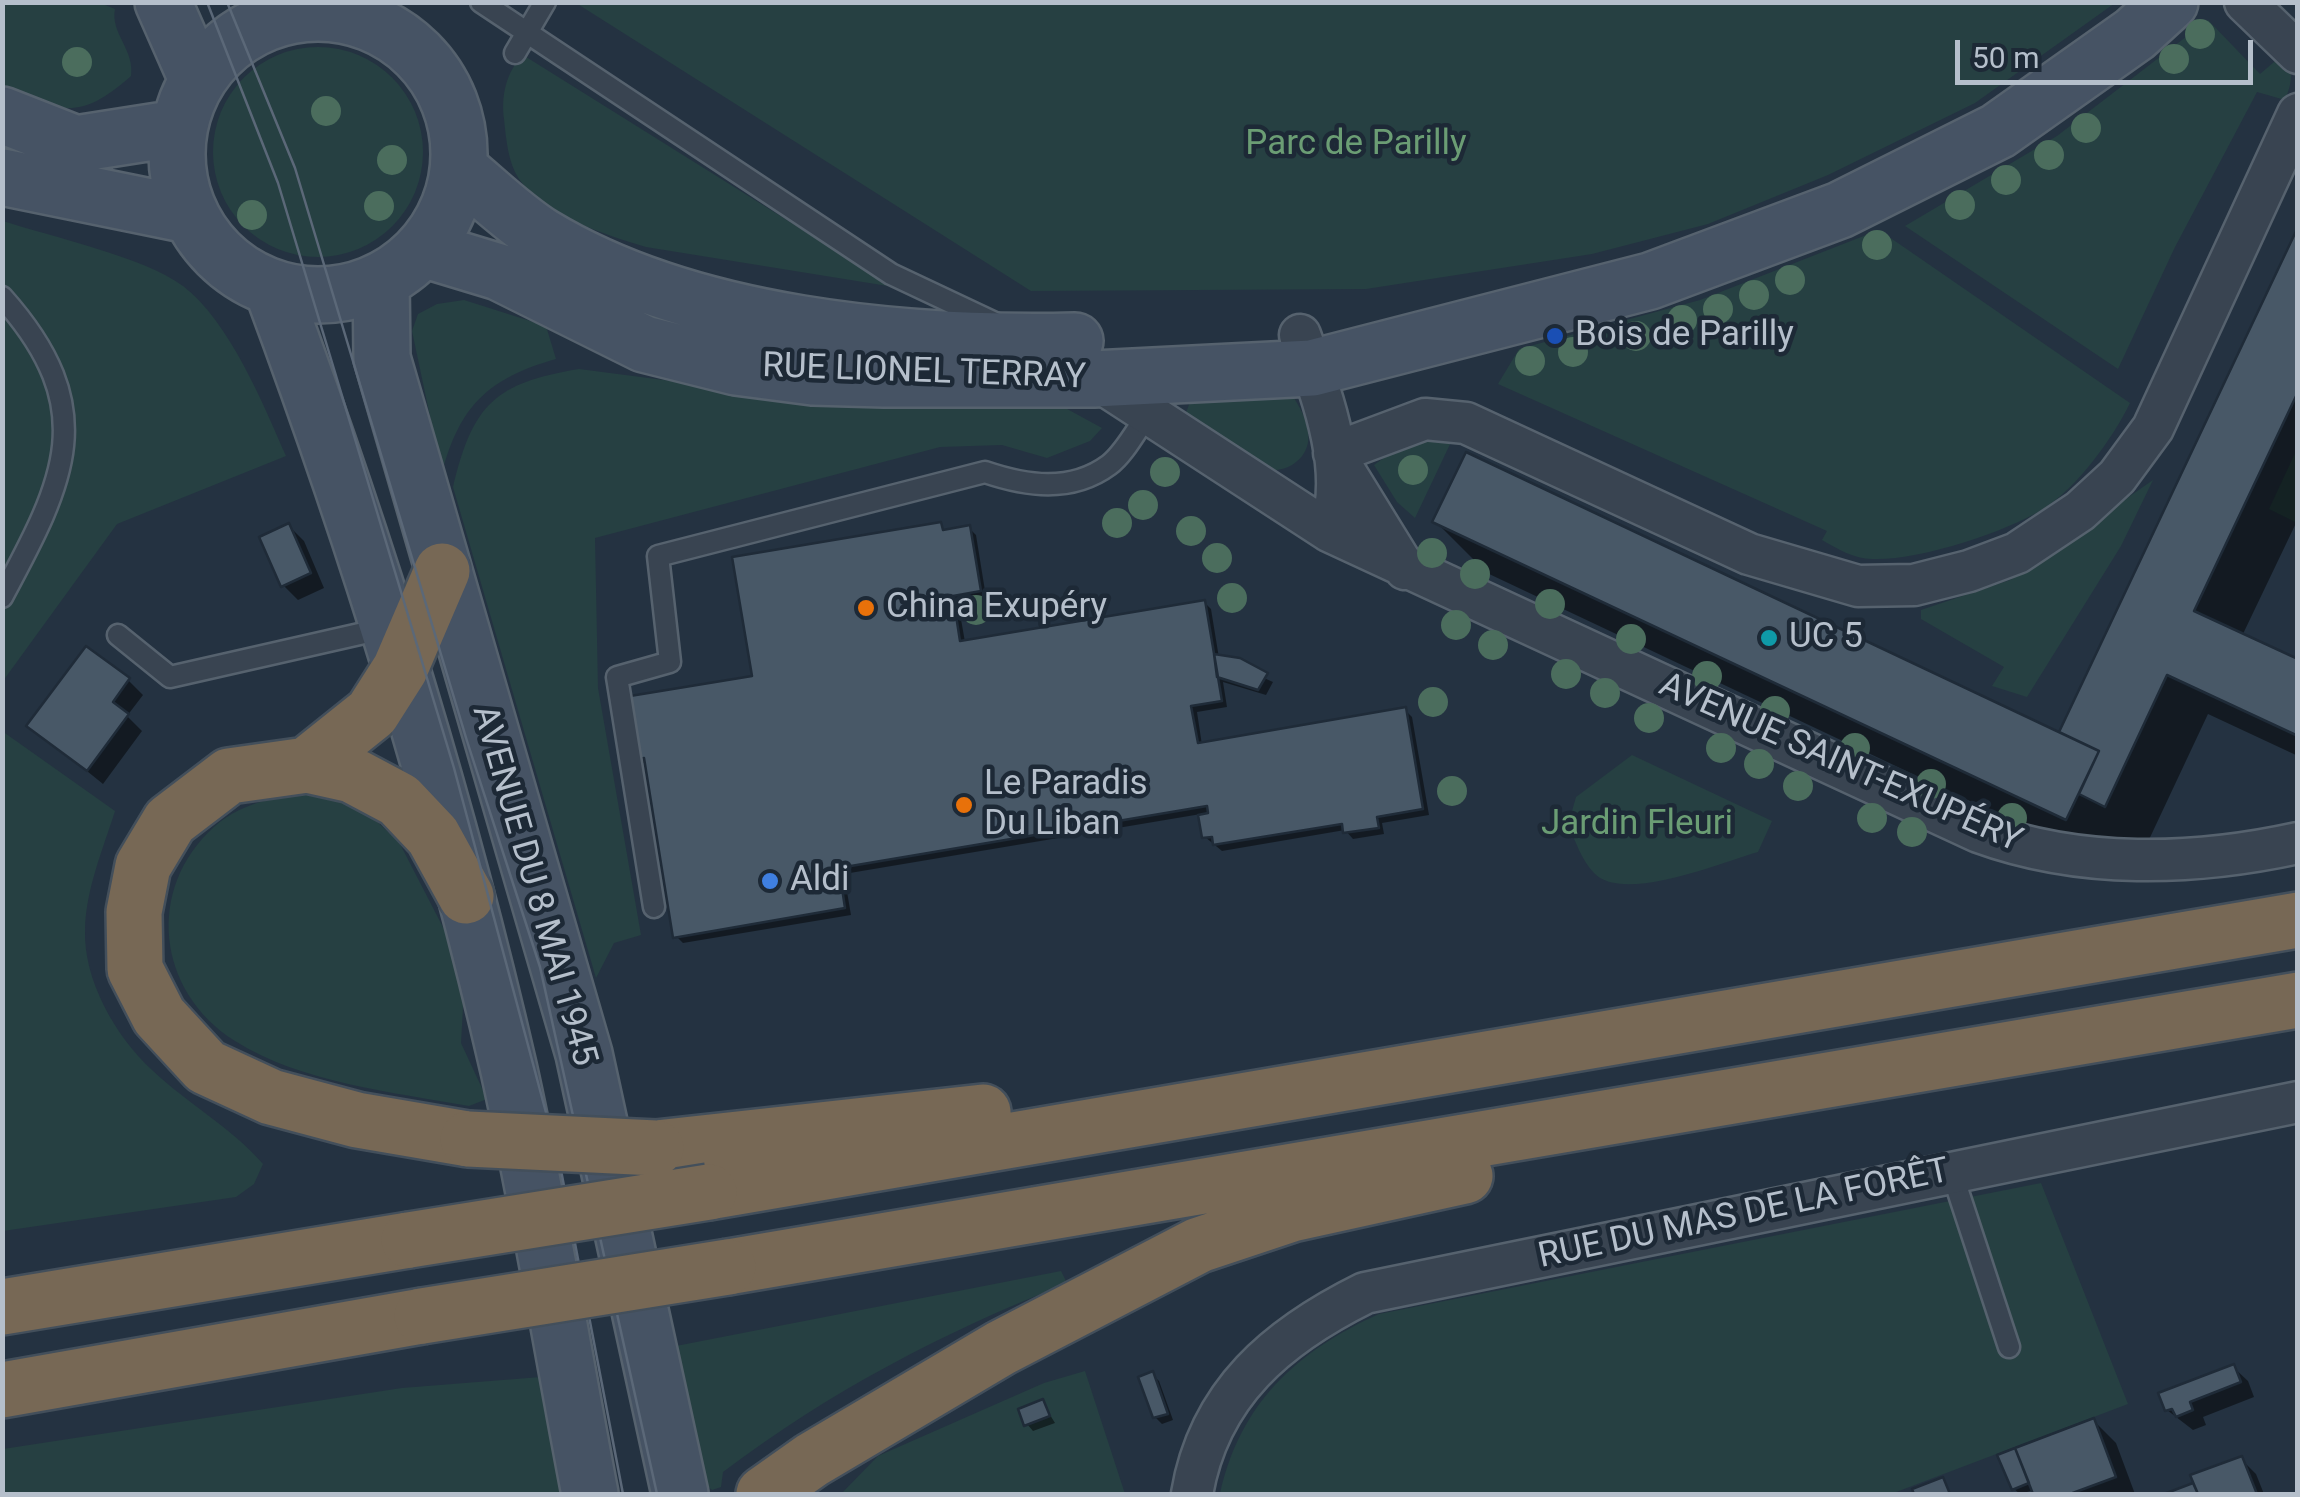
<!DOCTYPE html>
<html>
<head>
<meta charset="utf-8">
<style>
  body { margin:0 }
  #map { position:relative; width:2300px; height:1497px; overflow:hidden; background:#243241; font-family:Roboto,sans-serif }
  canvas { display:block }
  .frame { position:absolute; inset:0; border:5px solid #b5bfcb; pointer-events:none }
  .scale { position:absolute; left:1955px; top:40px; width:298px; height:45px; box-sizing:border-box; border:5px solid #b5bfcb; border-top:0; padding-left:12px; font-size:30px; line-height:35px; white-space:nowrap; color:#b5bfcb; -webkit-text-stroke:8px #1d2936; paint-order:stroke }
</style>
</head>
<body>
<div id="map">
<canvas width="2300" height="1497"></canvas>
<div class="frame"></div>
<div class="scale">50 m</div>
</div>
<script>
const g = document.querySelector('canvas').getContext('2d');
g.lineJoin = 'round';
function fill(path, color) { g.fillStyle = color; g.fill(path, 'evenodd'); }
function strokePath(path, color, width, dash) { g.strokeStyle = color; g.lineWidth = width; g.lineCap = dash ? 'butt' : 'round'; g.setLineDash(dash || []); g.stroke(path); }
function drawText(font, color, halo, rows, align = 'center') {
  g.font = font + ' Roboto,sans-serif'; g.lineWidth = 9; g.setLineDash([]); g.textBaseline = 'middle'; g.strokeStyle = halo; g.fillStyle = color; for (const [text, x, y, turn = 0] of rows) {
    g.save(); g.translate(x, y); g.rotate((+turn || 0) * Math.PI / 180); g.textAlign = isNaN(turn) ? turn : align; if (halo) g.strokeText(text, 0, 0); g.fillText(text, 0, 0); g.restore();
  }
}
const green = new Path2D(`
  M3,3H100L115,9C110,33 135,50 131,76C79,122 60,112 3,86Z
  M576,3H2115L1975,103L1828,175L1708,224L1592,254L1366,289L1031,291Z
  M2208,20L2260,74L2281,56C2295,69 2292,83 2285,100L2257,92L2175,247L2118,369L1905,226L2057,136Z
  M213 152a105 105 0 1 1 210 0a105 105 0 1 1-210 0Z
  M523,55L894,287L646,247C604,234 546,217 519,179C508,163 506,138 504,119C501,96 506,72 523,55Z
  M3,221C52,237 144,257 183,286C230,322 263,404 286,456L117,524L3,681Z
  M1879,230L2130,403C2113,438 2077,488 2043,509C2004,533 1917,561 1872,559C1854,559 1838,549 1822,540L1827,531L1498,384L1519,349L1700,300Z
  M464,300L546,326L556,359C489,378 460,405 442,473L412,331L418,314L437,304Z
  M579,369L825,401L932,409L1058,404L1102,428L1090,441L1047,458L1002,445L940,447L595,538L598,688L641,935L614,943L596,978L453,487C473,404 495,383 579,369Z
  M1284,384C1301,406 1325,444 1292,465C1283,470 1272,472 1262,468C1234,459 1209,431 1186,413L1192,396Z
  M1426,436L1452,440L1415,518L1397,502L1374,465L1409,440Z
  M2297,449V523L2269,509Z
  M2153,480L2121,546L2027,697L1992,686L2004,667L1921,619V610L2010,580Z
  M2,731L115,811C103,849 86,889 85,929C83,980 116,1037 152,1070C188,1104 231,1127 263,1164L254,1184L236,1197L3,1231Z
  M1632,755L1772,821L1758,852C1722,862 1623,904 1594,873C1582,861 1575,840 1568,825L1576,797Z
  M328,793L374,819L399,842L447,935L464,989L461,1043L487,1099L469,1106C392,1092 302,1083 235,1041C157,992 145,889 214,827C245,799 289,794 328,793Z
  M2041,1183L2128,1404L1891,1494H1220C1240,1403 1297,1351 1379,1314Z
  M1061,1271L1067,1283C940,1334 832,1390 723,1472L721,1487L712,1490L704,1483L676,1346Z
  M1085,1371L1125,1494H841L878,1456L1044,1383Z
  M541,1377L561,1494H3V1449L402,1388Z`);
const shadow = new Path2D(`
  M2298,233V519L2242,636L2298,662V756L2208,714L2146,846L2133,840L2118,871L1487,573L1435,521L2060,736Z
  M940,525L947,532L969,528L976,535L986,597L958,602L965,642L1204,602L1211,609L1219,658L1273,682L1266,695L1223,682L1227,707L1197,712L1202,745L1405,710L1412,717L1429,815L1382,823L1384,834L1353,839L1345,830L1222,851L1205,837L1201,814L844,874L851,915L683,943L676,936L647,765L637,759L754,678Z
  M289,526L304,541L324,588L298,600L283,585Z
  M128,680L143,695L127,716L142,731L103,784L30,725Z
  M2233,1367L2248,1381L2254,1397L2203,1417L2206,1425L2193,1430L2167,1410Z
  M1152,1374L1159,1381L1173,1420L1162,1424L1155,1417Z
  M1042,1402L1055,1423L1033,1431L1027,1424Z
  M2094,1421L2116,1443L2135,1494H2036L2034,1490L2020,1494L2014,1489Z
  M2241,1459L2256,1474L2264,1494H2171Z`);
const building = new Path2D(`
  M2298,227V392L2194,611L2298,659V736L2167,675L2105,807L2079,794L2099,751L2059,732Z
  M1466,452L2099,751L2066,820L1432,522Z
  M941,522L943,530L970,525L981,591L953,596L960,641L1205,600L1222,701L1191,706L1198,743L1406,707L1423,809L1377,817L1379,828L1343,833L1342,824L1213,845L1212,837L1202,838L1198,815L1208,813L1207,806L839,868L845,908L673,938L644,758L635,760L624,697L752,676L732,557Z
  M289,523L311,573L281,587L259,537Z
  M86,646L130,678L113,702L129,714L87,771L26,726Z
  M1214,654L1240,658L1268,673L1258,690L1217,677Z
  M2234,1364L2241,1382L2190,1402L2193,1410L2176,1417L2172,1409L2165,1411L2158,1393Z
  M1153,1371L1168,1414L1153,1418L1138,1377Z
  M1043,1399L1050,1416L1024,1426L1018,1409Z
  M2094,1418L2116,1477L2070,1494H2033L2015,1448Z
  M2015,1448L2029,1483L2012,1490L1997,1455Z
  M2242,1456L2257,1494H2198L2190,1475Z
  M1943,1477L1950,1494H1914L1912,1489Z
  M2193,1483L2198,1494H2164Z`);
const lane = new Path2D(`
  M481,2L891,274L997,324
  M515,53L545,2
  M2,297C102,409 65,480 2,597
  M118,635L170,677L386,628
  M654,907L617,677L670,662L658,556L985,472C1026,486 1071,493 1109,465C1124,454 1137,429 1148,414
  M1952,1173L2009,1347`);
const street = new Path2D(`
  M2245,2L2298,53
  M1300,335C1321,393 1352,472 1329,531
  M1089,375L1329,531L1979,832C2080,869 2193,866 2298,843
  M1334,453L1425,419L1466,423L1749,554L1858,586L1914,585L1969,571L2017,553L2080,511L2117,477L2153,428L2298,114
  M1339,462L1405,569
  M1192,1494C1209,1393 1278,1336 1365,1293L2298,1102`);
const secondary = new Path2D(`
  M163,2L197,79
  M177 154a141 141 0 1 1 282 0a141 141 0 1 1-282 0Z
  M2,115L76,144L178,128
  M459,169C486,191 513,218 542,236C691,326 905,345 1075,341
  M2,177L189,215
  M423,249L499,272L644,344L736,367L813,377L884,379H1094L1312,368L1650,281L1840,210L1998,131L2135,34L2170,2
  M381,280L382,358L584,1054L680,1494
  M272,288C367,543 448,805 509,1070C540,1210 563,1353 590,1494`);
const highway = new Path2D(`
  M307,765L372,713L400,669L442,571
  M466,896L433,836L399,800L352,775L307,765L229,776L170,821L143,866L134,912L135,969L159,1016L206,1067L271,1097L357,1120L468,1139
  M656,1148L983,1112
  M709,1192L2298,920
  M728,1267L2298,1000
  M2,1307L409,1240
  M2,1390L422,1316
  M764,1494L812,1460L1001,1348L1199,1245L1292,1214L1465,1176`);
const tram = new Path2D(`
  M207,2L278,183L454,768L560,1165L623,1494
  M227,2L295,168L467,741L540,967L657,1494`);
const highwayBridge = new Path2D(`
  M468,1139L656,1148
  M409,1240L709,1192
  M422,1316L728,1267`);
const trees = [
  [2200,34],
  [2174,59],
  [77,62],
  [326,111],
  [2086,128],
  [2049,155],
  [392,160],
  [2006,180],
  [1960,205],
  [379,206],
  [252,215],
  [1877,245],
  [1790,280],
  [1754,295],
  [1718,309],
  [1682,320],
  [1636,336],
  [1573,352],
  [1530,361],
  [1413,470],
  [1165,472],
  [1143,505],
  [1117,523],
  [1191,531],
  [1432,553],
  [1217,558],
  [1475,574],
  [1232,598],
  [1550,604],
  [976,610],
  [1456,625],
  [1631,639],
  [1493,645],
  [1566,674],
  [1707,676],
  [1605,693],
  [1433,702],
  [1775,711],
  [1649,718],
  [1721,748],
  [1855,748],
  [1759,764],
  [1931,784],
  [1798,786],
  [1452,791],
  [1872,818],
  [2012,818],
  [1912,832]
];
const markers = [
  [1555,336,10,"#1a4fb4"],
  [866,608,10,"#e8710a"],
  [1769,638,10,"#0f9aa8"],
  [964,805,10,"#e8710a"],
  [770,881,10,"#3f7fe0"]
];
const parkNames = [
  ["Parc de Parilly",1356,145],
  ["Jardin Fleuri",1637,825]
];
const poiNames = [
  ["Bois de Parilly",1575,336],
  ["China Exupéry",886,608],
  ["UC 5",1789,638],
  ["Le Paradis",984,785],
  ["Du Liban",984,825],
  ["Aldi",790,881]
];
const streetNames = [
  ["RUE LIONEL TERRAY",924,373,2],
  ["AVENUE SAINT-EXUPÉRY",1840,764,24],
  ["AVENUE DU 8 MAI 1945",533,886,74],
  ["RUE DU MAS DE LA FORÊT",1744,1215,-12]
];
fill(green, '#264042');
fill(shadow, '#0007');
fill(building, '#485867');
strokePath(building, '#1f2b38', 2.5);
strokePath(lane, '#56626e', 25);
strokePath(street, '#56626e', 45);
strokePath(secondary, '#56626e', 60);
strokePath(highway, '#434f5b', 60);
strokePath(lane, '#394451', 20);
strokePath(street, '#394451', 40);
strokePath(secondary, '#465364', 55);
strokePath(highway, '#776855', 55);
strokePath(tram, '#5b6878', 2.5);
strokePath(highwayBridge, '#434f5b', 60, []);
strokePath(highwayBridge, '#776855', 55);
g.fillStyle = '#4b6d5d';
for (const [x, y] of trees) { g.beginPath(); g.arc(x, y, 15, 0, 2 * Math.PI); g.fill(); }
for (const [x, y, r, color] of markers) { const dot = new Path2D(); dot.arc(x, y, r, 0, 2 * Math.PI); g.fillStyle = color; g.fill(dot); strokePath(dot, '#1d2936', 4); }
drawText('35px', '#6b9d74', '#1d2936', parkNames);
drawText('35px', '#b5bfcb', '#1d2936', poiNames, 'left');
drawText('35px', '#b5bfcb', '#1d2936', streetNames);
</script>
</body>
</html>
